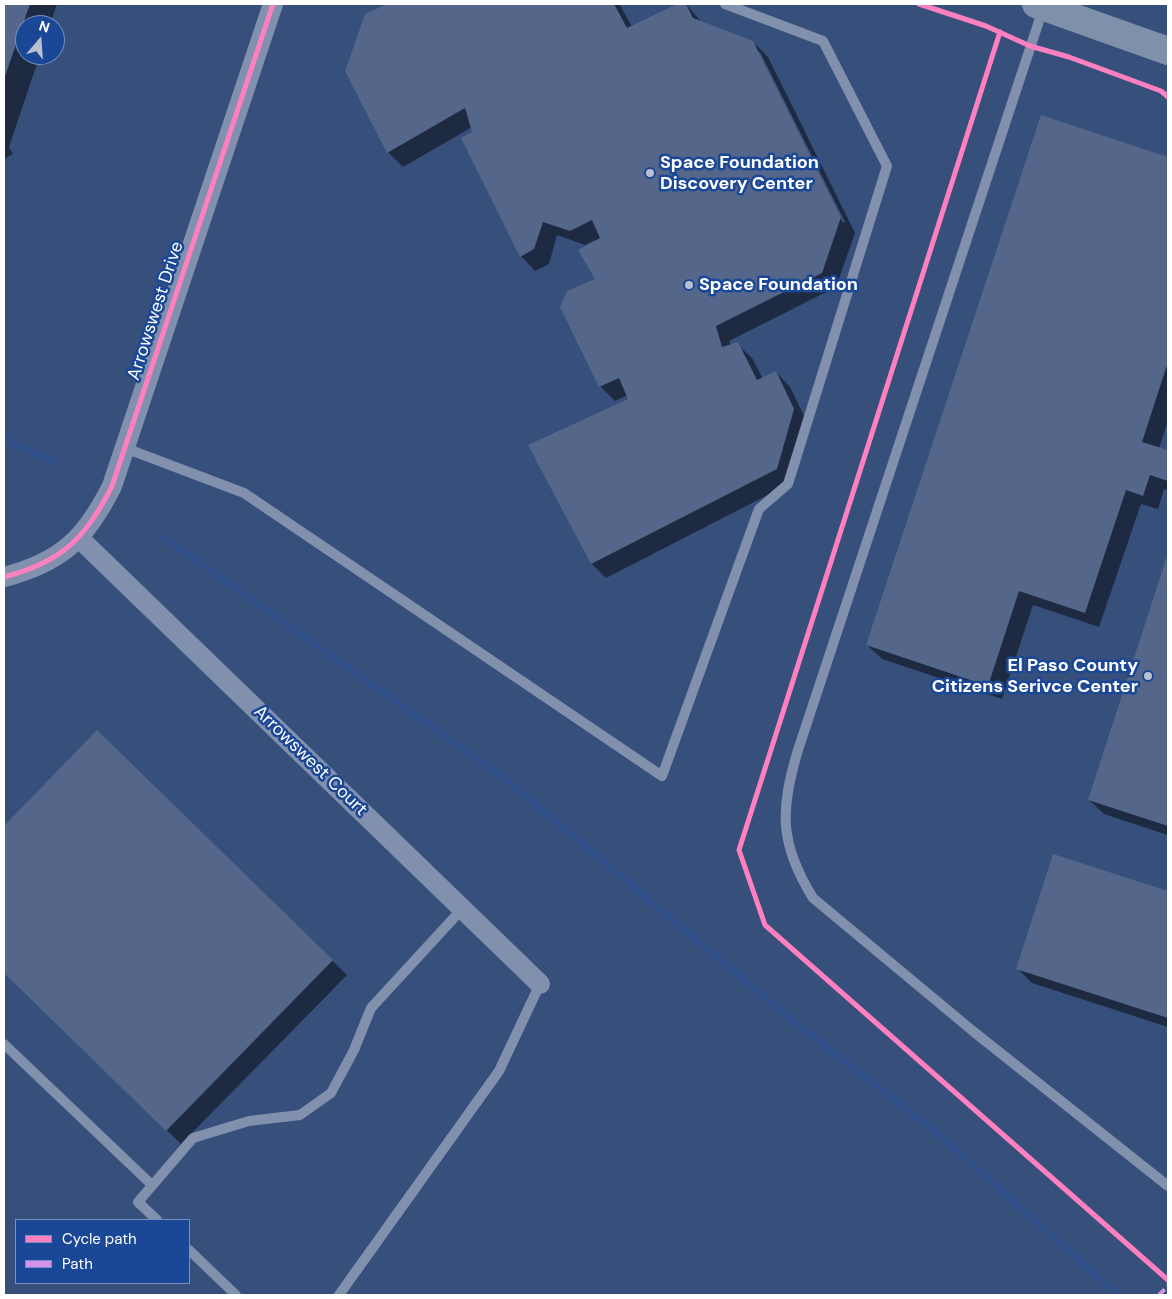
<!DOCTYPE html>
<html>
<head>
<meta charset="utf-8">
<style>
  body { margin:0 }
  #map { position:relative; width:1172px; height:1299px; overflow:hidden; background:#374f7b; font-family:"DM Sans",sans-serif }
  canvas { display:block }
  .frame { position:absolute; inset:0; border:5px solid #fff; pointer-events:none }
  .legend { position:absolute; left:15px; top:1219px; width:175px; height:65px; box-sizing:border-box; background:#1b4797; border:1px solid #7691c1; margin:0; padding:6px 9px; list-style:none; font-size:15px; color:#fff }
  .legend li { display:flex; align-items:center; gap:10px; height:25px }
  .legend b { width:25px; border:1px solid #7691c1 }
  .north { position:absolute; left:15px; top:15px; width:50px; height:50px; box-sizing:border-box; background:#1b4797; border:1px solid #7691c1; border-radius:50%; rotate:18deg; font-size:14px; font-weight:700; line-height:20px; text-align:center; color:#fff }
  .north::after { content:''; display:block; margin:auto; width:18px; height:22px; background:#b9c1d1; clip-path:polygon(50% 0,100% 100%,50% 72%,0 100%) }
</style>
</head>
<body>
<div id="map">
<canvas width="1172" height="1299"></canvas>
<div class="frame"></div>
<ul class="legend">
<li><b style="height:6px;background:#ff80c0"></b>Cycle path</li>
<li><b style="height:6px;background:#d193ec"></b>Path</li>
</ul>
<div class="north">N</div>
</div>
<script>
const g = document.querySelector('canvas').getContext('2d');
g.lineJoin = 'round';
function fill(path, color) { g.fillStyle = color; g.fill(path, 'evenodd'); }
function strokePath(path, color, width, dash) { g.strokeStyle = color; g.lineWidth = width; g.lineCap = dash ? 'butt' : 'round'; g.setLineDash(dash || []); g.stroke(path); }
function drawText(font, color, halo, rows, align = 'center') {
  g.font = font + ' "DM Sans",sans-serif'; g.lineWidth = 5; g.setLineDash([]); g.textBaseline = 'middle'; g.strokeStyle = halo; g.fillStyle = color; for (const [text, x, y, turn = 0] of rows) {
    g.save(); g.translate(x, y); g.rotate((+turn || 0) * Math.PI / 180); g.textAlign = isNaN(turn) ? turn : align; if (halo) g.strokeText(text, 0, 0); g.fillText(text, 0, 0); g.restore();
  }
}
const shadow = new Path2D(`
  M4,4H57L50,25H25V55H40L9,147L13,154L4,159Z
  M389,4H623L620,5L632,27L680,4H686L702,23L753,42L768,57L855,233L836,287L729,341L731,345L737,344L752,358L763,379L776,372L790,387L808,424L791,483L606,578L592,564L630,400L628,395L615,401L600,386L596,242L595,240L585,245L557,235L549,264L535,271L521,256L472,127L403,167L388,152L346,71L366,15ZM757,52H760L845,222L843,223Z
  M1042,116L1168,158V420L1159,449L1168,452V490L1164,489L1158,509L1141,504L1099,627L1033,605L1002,699L882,659L867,645Z
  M1168,556V835L1104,814L1089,800Z
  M97,732L347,975L181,1144L4,972V827Z
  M1053,856L1168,892V1027L1032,983L1017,968Z`);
const stream = new Path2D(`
  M4,440L56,462
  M163,537L504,778L794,1022L937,1133L1118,1295`);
const building = new Path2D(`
  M4,4H30L4,79Z
  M387,4H614L627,28L677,4H686L693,18L753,41L841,217L822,273L716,326L722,347L738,342L757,380L776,371L794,409L777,469L591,564L528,445L628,399L619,378L599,387L560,307L567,291L595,279L578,250L600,238L592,220L570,231L543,222L534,249L520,257L461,138L472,132L465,108L387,153L345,71L365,14Z
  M1041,115L1168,157V362L1142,442L1168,450V481L1150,475L1143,496L1126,490L1085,613L1019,591L988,686L866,645Z
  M1168,553V826L1088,800Z
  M97,730L333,960L166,1131L4,973V826Z
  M1053,854L1168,891V1018L1016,969Z`);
const path = new Path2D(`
  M1000,32L1015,39
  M1047,50L1161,91L1168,97`);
const service = new Path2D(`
  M1043,9L798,750C780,810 779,843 813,898L974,1032L1168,1186
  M125,448L244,493L662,776L759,509L788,484L887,166L823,41L725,4
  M4,1044L152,1185
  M157,1220L138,1202L193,1138L249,1121L300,1115L331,1093L354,1050L371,1008L463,908
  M189,1250L236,1295
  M339,1295L499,1071L540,984`);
const minor = new Path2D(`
  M79,538L540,984
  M4,577C62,562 86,538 112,486L273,4`);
const primary = new Path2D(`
  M1036,4L1168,51`);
const quiet = new Path2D(`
  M1159,1295L1168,1286`);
const cycleway = new Path2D(`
  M919,4L986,26L1030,46L1069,57L1161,91L1168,97
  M1000,32L739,850L765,925L1168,1280
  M4,577C62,562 86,538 112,486L273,4`);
const markers = [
  [650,173,5,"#b9c1d1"],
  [689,285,5,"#b9c1d1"],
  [1148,676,5,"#b9c1d1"]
];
const poiNames = [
  ["Space Foundation",660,163],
  ["Discovery Center",660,184],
  ["Space Foundation",699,285],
  ["El Paso County",1138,666,"right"],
  ["Citizens Serivce Center",1138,687,"right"]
];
const streetNames = [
  ["Arrowswest Drive",156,311,-72],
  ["Arrowswest Court",310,761,44]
];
fill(shadow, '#0007');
strokePath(stream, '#32518a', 7);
fill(building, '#54678a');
strokePath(path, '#8190ad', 3, [2.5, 4]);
strokePath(service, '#8190ad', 10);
strokePath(minor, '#8190ad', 20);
strokePath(primary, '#7f90ab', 28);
strokePath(quiet, '#d193ec', 4, [8, 4]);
strokePath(cycleway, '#ff80c0', 5);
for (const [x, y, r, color] of markers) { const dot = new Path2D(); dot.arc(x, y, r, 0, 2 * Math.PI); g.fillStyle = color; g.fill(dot); strokePath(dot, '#1b4797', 2); }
drawText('bold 18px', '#fff', '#1b4797', poiNames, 'left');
drawText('18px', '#fff', '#1b4797', streetNames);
</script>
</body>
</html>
